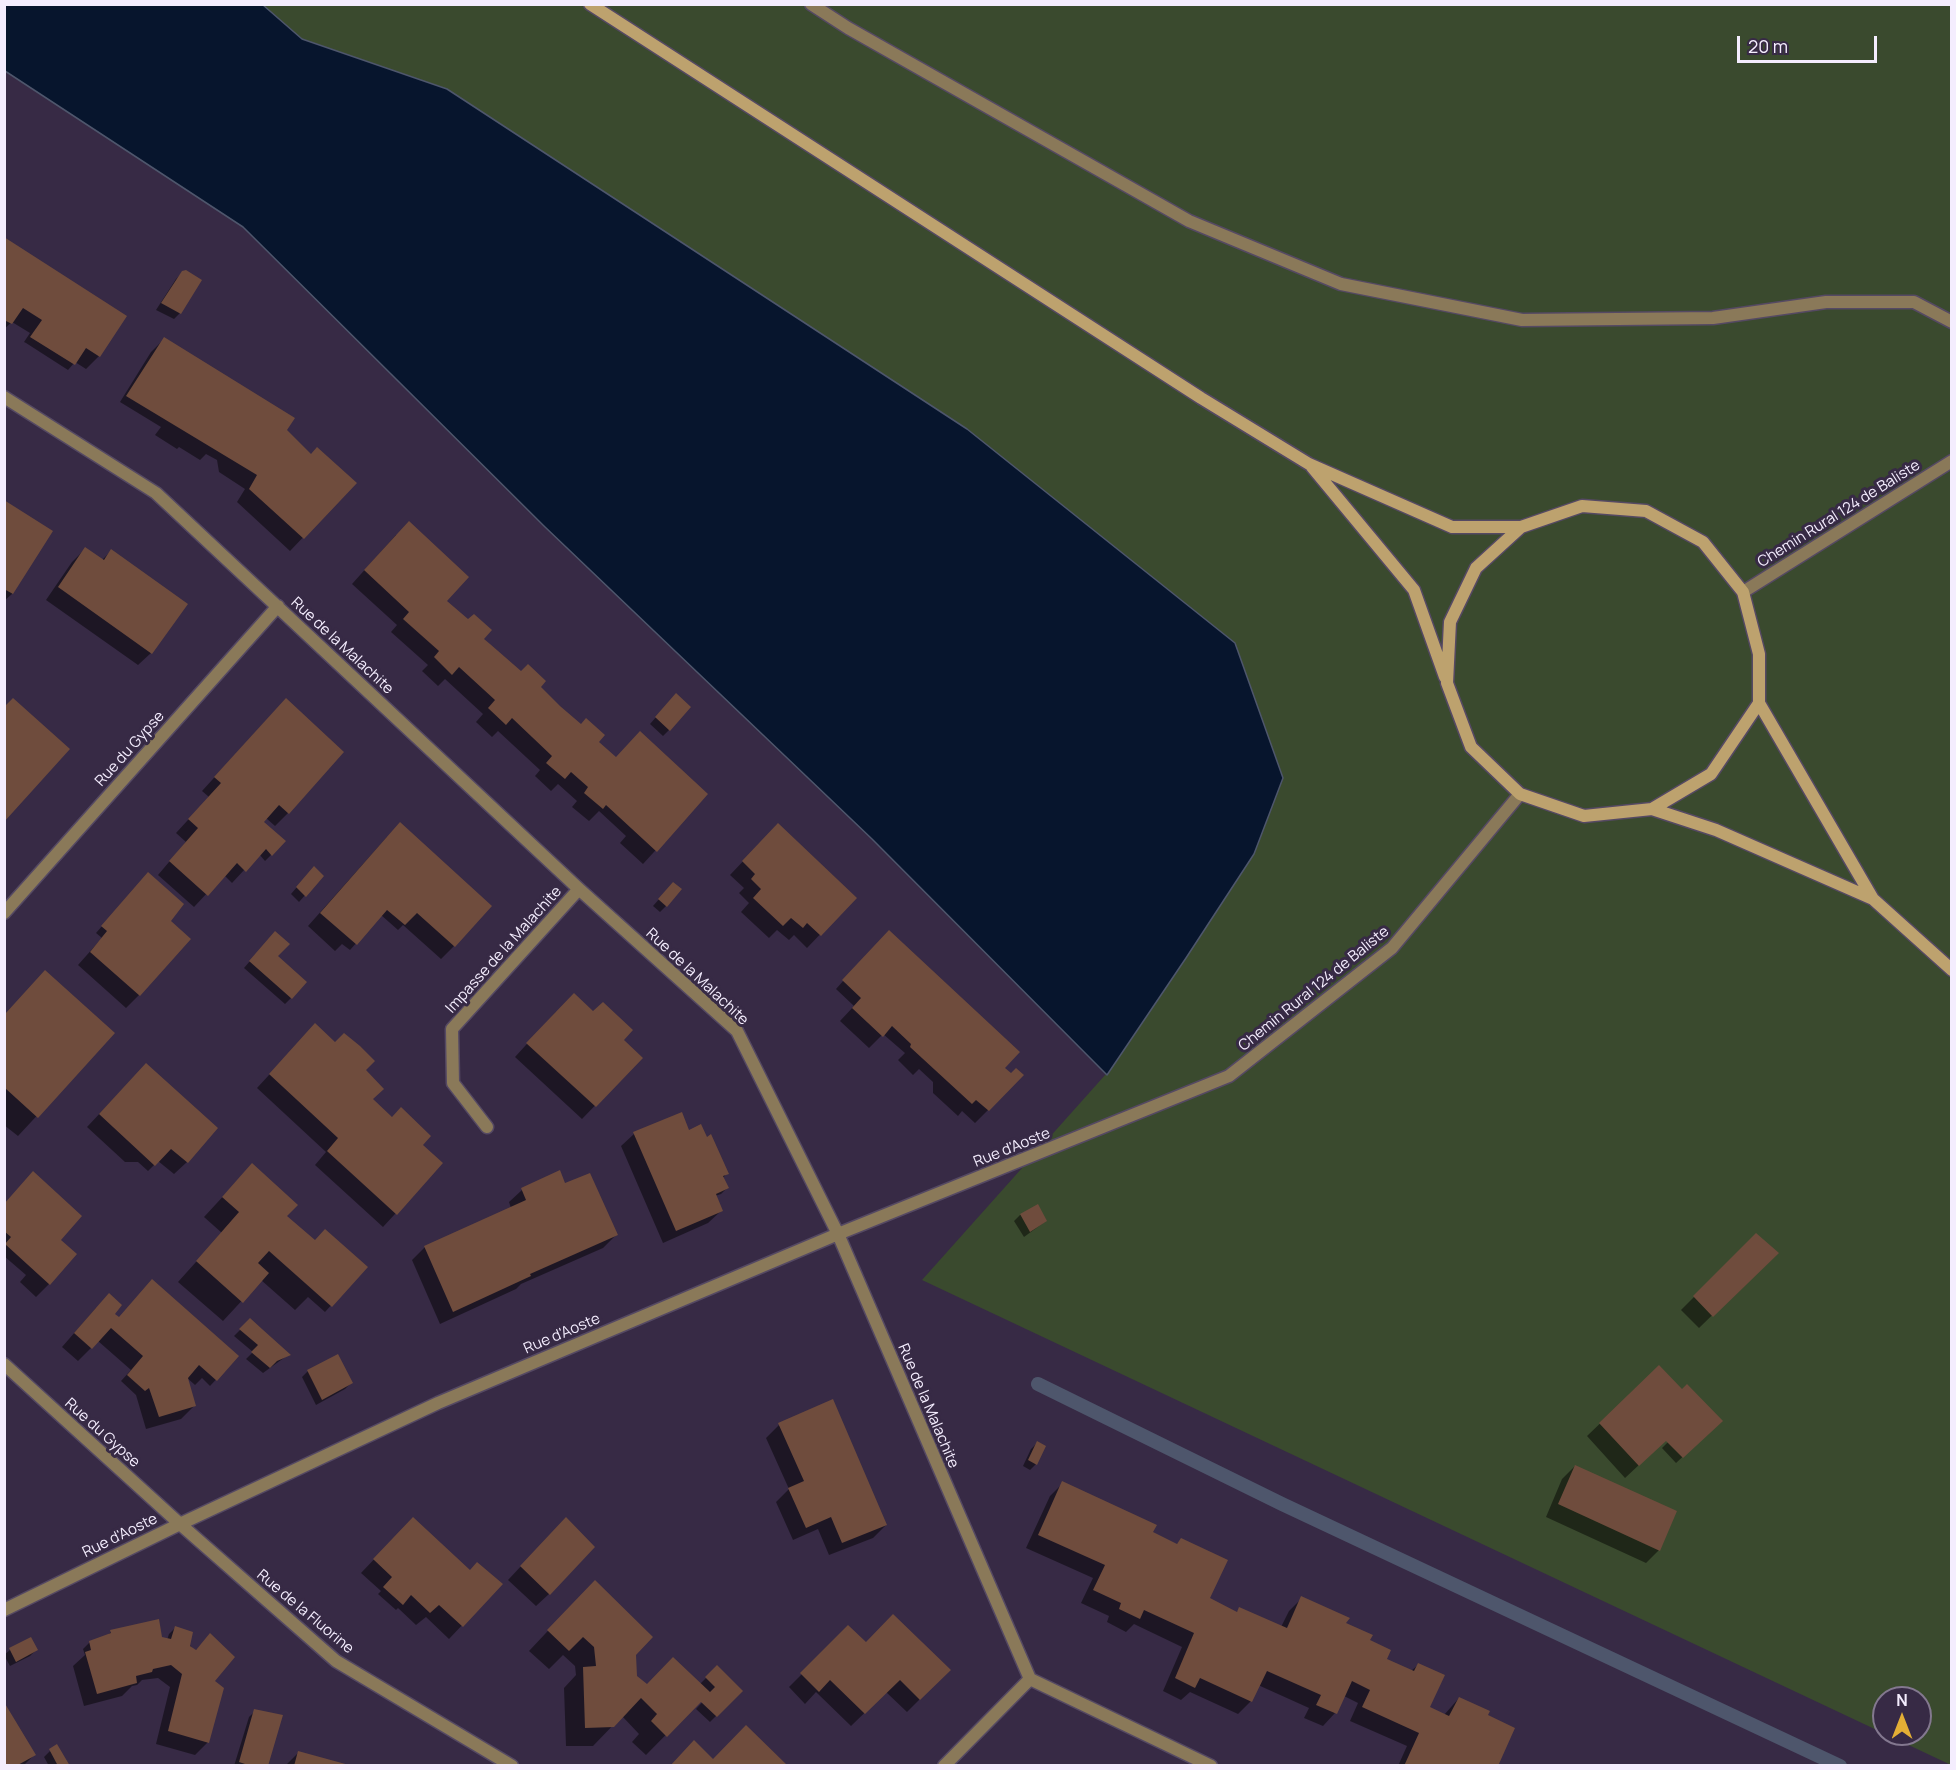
<!DOCTYPE html>
<html>
<head>
<meta charset="utf-8">
<style>
  body { margin:0 }
  #map { position:relative; width:1956px; height:1770px; overflow:hidden; background:#372a45; font-family:Manrope,sans-serif }
  canvas { display:block }
  .frame { position:absolute; inset:0; border:6px solid #f4edfe; pointer-events:none }
  .north { position:absolute; left:1872px; top:1686px; width:60px; height:60px; box-sizing:border-box; background:#372a45; border:2px solid #83788f; border-radius:50%; rotate:0deg; font-size:16px; font-weight:700; line-height:24px; text-align:center; color:#f4edfe }
  .north::after { content:''; display:block; margin:auto; width:21px; height:27px; background:#e3ae35; clip-path:polygon(50% 0,100% 100%,50% 72%,0 100%) }
  .scale { position:absolute; left:1737px; top:36px; width:140px; height:27px; box-sizing:border-box; border:3px solid #f4edfe; border-top:0; padding-left:8px; font-size:18px; line-height:21px; white-space:nowrap; color:#f4edfe; -webkit-text-stroke:4px #372a45; paint-order:stroke }
</style>
</head>
<body>
<div id="map">
<canvas width="1956" height="1770"></canvas>
<div class="frame"></div>
<div class="north">N</div>
<div class="scale">20 m</div>
</div>
<script>
const g = document.querySelector('canvas').getContext('2d');
g.lineJoin = 'round';
function fill(path, color) { g.fillStyle = color; g.fill(path, 'evenodd'); }
function strokePath(path, color, width, dash) { g.strokeStyle = color; g.lineWidth = width; g.lineCap = dash ? 'butt' : 'round'; g.setLineDash(dash || []); g.stroke(path); }
function drawText(font, color, halo, rows, align = 'center') {
  g.font = font + ' Manrope,sans-serif'; g.lineWidth = 6; g.setLineDash([]); g.textBaseline = 'middle'; g.strokeStyle = halo; g.fillStyle = color; for (const [text, x, y, turn = 0] of rows) {
    g.save(); g.translate(x, y); g.rotate((+turn || 0) * Math.PI / 180); g.textAlign = isNaN(turn) ? turn : align; if (halo) g.strokeText(text, 0, 0); g.fillText(text, 0, 0); g.restore();
  }
}
const green = new Path2D(`
  M4,5H1951V1765L922,1280L1106,1074L872,839L545,527L243,227L5,71ZM1884,1698H1920V1734H1884Z`);
const water = new Path2D(`
  M4,5H263L302,39L447,89L967,429L1235,643L1283,778L1254,854L1186,958L1107,1075L872,839L545,527L243,227L5,71Z`);
const shadow = new Path2D(`
  M4,239L99,356L86,369L75,362L68,370L26,343L24,342L30,333L12,322L4,329Z
  M183,272L200,280L180,313L174,319L156,310L176,279Z
  M164,339L285,430L311,456L355,483L290,551L237,502L245,489L219,472L217,460L206,454L200,460L179,447L177,449L155,435L161,427L120,402L151,352Z
  M4,502L51,531L12,594L4,601Z
  M396,535L445,601L482,639L539,687L616,759L706,795L643,864L620,843L626,836L599,811L589,821L572,807L577,801L558,784L551,791L535,776L540,770L498,731L492,737L476,722L483,714L445,679L438,686L422,671L428,665L391,632L397,625L352,584Z
  M85,549L102,560L111,551L151,653L138,665L46,600L72,562Z
  M670,701L669,730L663,736L650,724Z
  M273,713L288,813L275,826L266,818L262,822L271,855L265,861L259,854L232,883L224,875L194,907L158,875L186,842L176,833L209,797L202,791Z
  M387,837L454,946L441,959L403,925L398,930L381,915L350,950L342,944L335,951L308,926Z
  M765,838L855,898L807,948L794,935L789,940L777,930L769,938L741,912L749,903L739,893L744,888L730,875Z
  M308,874L322,876L299,902L291,894Z
  M136,887L168,921L139,995L126,1008L78,965L102,938L96,933Z
  M667,890L666,906L660,912L653,906Z
  M269,939L291,998L285,1004L244,968Z
  M844,980L1003,1069L988,1110L975,1123L962,1111L958,1116L933,1093V1082L919,1069L913,1075L898,1060L905,1053L883,1034L869,1048L840,1021L854,1006L836,989Z
  M12,1007L113,1034L18,1136L4,1125V1016Z
  M556,1012L622,1040L641,1058L582,1119L515,1057Z
  M315,1025L364,1070L374,1096L369,1107L421,1146L441,1164L383,1227L315,1165L326,1152L257,1088Z
  M133,1078L187,1162L174,1174L158,1161L148,1171L138,1162H125L87,1127Z
  M688,1132L706,1139L727,1173L723,1178L727,1188L721,1194L715,1196L721,1211L708,1223L663,1243L621,1146L634,1134Z
  M252,1165L285,1216L314,1242L366,1267L325,1312L308,1297L295,1310L261,1280L223,1321L178,1282L222,1233L204,1217Z
  M559,1172L565,1186L616,1235L603,1248L521,1284L516,1289L440,1324L412,1260L425,1247L511,1208L509,1202L522,1190Z
  M4,1204L59,1240L49,1284L36,1297L20,1282L26,1275L4,1256Z
  M1038,1206L1046,1221L1024,1237L1014,1221L1020,1215Z
  M1756,1235L1776,1253L1699,1328L1681,1310Z
  M96,1308L113,1314L118,1319L237,1357L210,1386L202,1378L195,1385L186,1377L194,1406L181,1419L146,1429L136,1395L121,1381L131,1370L98,1341L78,1361L62,1347Z
  M250,1320L288,1355L263,1373L246,1359L253,1352L234,1336Z
  M1659,1367L1682,1391L1721,1421L1676,1463L1662,1448L1673,1437L1671,1435L1625,1478L1587,1436Z
  M308,1371L351,1383L345,1389L316,1405L302,1377Z
  M779,1425L886,1525L873,1538L829,1555L818,1529L793,1540L776,1502L789,1489L766,1438Z
  M1037,1443L1036,1464L1030,1470L1023,1466L1031,1449Z
  M1575,1466L1659,1550L1646,1563L1546,1517L1562,1479Z
  M1063,1483L1151,1533L1176,1545L1181,1540L1208,1599L1236,1613L1240,1609L1281,1627L1289,1611L1302,1598L1368,1641L1385,1660L1411,1671L1418,1665L1428,1708L1444,1715L1459,1698L1486,1716L1497,1766H1398L1407,1746L1350,1721L1358,1703L1344,1696L1335,1713L1323,1726L1304,1718L1309,1708L1258,1685L1251,1701L1238,1714L1190,1692L1181,1700L1163,1691L1182,1647L1134,1624L1126,1632L1107,1622L1109,1616L1081,1603L1093,1578L1026,1548L1050,1496Z
  M400,1532L470,1571L500,1585L449,1639L426,1617L416,1625L398,1608L396,1610L378,1594L381,1591L361,1573Z
  M553,1532L549,1594L536,1606L508,1580Z
  M576,1601L634,1654L635,1676L647,1686L700,1684L717,1667L741,1691L710,1722L696,1709L710,1694L708,1692L646,1755L632,1742L639,1734L622,1716L593,1746H566L564,1688L576,1675L575,1666L563,1655L549,1669L529,1651Z
  M175,1628L195,1651L210,1635L213,1681L208,1742L195,1755L156,1744L170,1687L158,1678L142,1680L137,1685L132,1686L122,1696L84,1706L73,1666L85,1655L83,1649L89,1643L107,1636L111,1632L167,1640L169,1634Z
  M834,1642L866,1644L949,1670L907,1712L886,1692L851,1726L816,1692L805,1704L789,1687Z
  M10,1650H36L30,1656L10,1666L4,1655Z
  M255,1711L266,1766H234L249,1717Z
  M50,1751L68,1766H49L44,1757Z
  M298,1753L346,1766H285Z
  M34,1755L23,1766H4Z`);
const stream = new Path2D(`
  M1038,1384L1282,1504L1840,1766`);
const building = new Path2D(`
  M4,237L127,316L100,357L86,348L75,365L30,337L42,320L23,308L12,324L4,320Z
  M186,270L202,280L181,314L161,303L182,271Z
  M164,337L295,418L287,430L311,454L317,447L357,483L304,539L249,489L257,475L126,396Z
  M4,500L53,531L13,594L4,589Z
  M409,521L469,577L447,601L468,619L474,614L492,630L484,639L490,644L521,671L528,664L546,681L541,687L560,706L581,724L586,718L605,735L599,742L616,757L640,731L708,794L657,852L606,805L603,809L584,793L588,787L571,772L565,779L546,763L552,756L512,718L506,725L488,708L495,700L459,667L452,675L434,657L439,651L403,619L409,612L364,570Z
  M85,547L104,560L111,549L188,604L152,654L58,587Z
  M676,693L691,707L670,731L655,717Z
  M13,698L70,749L4,822V707Z
  M286,698L344,752L289,814L279,805L264,822L286,841L272,856L266,849L246,872L237,863L208,896L169,861L198,828L188,819L221,783L214,777Z
  M400,822L492,906L455,947L417,913L405,925L387,910L357,945L320,913Z
  M778,823L857,898L821,936L807,923L803,928L791,918L783,926L753,898L761,889L751,879L755,874L742,861Z
  M314,866L324,876L306,897L296,887Z
  M148,872L184,904L171,921L191,939L140,996L90,952L107,931L101,926Z
  M673,882L682,889L667,907L658,899Z
  M889,930L1020,1052L1005,1068L1011,1073L1016,1068L1024,1075L989,1111L976,1100L972,1104L910,1047L911,1044L892,1026L883,1037L852,1008L861,998L842,980Z
  M275,931L290,944L278,956L307,982L292,999L249,961Z
  M45,970L115,1033L38,1118L5,1088V1014Z
  M574,993L593,1011L603,1002L633,1030L624,1040L643,1058L596,1107L526,1043Z
  M315,1023L335,1042L344,1033L360,1046L375,1061L366,1070L384,1089L373,1099L392,1117L401,1107L431,1136L423,1145L443,1163L397,1215L327,1151L338,1138L269,1074Z
  M146,1063L218,1128L188,1163L171,1149L155,1166L99,1114Z
  M682,1112L689,1130L701,1124L707,1137L711,1134L729,1174L723,1176L729,1188L716,1194L723,1211L676,1231L633,1132Z
  M252,1163L298,1205L287,1216L315,1240L325,1229L368,1267L332,1307L269,1251L258,1263L269,1273L243,1303L196,1261L239,1212L222,1197Z
  M560,1170L565,1183L590,1173L618,1235L530,1274L531,1276L453,1312L424,1246L526,1200L521,1188Z
  M33,1171L82,1216L61,1240L77,1254L50,1285L5,1244L11,1237L4,1231V1204Z
  M1038,1204L1047,1221L1030,1232L1020,1214Z
  M1756,1233L1779,1253L1713,1317L1693,1296Z
  M152,1279L239,1356L217,1381L199,1365L188,1378L196,1406L159,1417L149,1388L145,1391L127,1375L143,1356L111,1328L92,1349L74,1333L109,1293L122,1305L115,1314L119,1317Z
  M250,1318L262,1329L291,1355L277,1361L270,1368L251,1352L258,1345L239,1329Z
  M338,1354L353,1383L322,1400L307,1370Z
  M1659,1365L1682,1389L1687,1384L1723,1421L1683,1458L1666,1441L1639,1466L1599,1423Z
  M833,1399L887,1525L842,1543L831,1517L806,1528L788,1488L804,1481L778,1423Z
  M1037,1441L1046,1446L1037,1465L1028,1460Z
  M1575,1465L1677,1511L1660,1551L1558,1504Z
  M1062,1481L1157,1525L1153,1532L1177,1544L1181,1538L1228,1560L1210,1598L1237,1612L1239,1607L1287,1628L1301,1596L1350,1618L1346,1623L1373,1635L1370,1640L1391,1650L1387,1659L1414,1671L1418,1663L1445,1675L1430,1707L1449,1716L1459,1697L1490,1711L1488,1715L1515,1728L1498,1766H1404L1419,1733L1362,1707L1370,1690L1352,1681L1337,1714L1316,1705L1321,1695L1267,1671L1252,1702L1200,1678L1195,1688L1175,1678L1194,1633L1144,1610L1140,1619L1119,1609L1121,1603L1093,1590L1105,1565L1038,1535Z
  M413,1517L470,1570L477,1562L503,1584L463,1627L439,1605L430,1613L411,1595L403,1605L383,1587L392,1577L373,1559Z
  M566,1517L595,1547L550,1595L520,1566Z
  M595,1580L653,1637L636,1655L637,1676L647,1684L673,1657L710,1692L715,1687L705,1677L717,1665L743,1691L717,1717L701,1702L667,1737L651,1721L657,1714L641,1698L614,1727L585,1728L583,1667L596,1666L594,1647L583,1637L569,1651L547,1630Z
  M893,1614L951,1670L920,1700L900,1680L865,1714L830,1680L819,1692L800,1673L848,1625L866,1642Z
  M159,1619L162,1637L171,1639L175,1626L193,1632L190,1646L196,1650L210,1633L235,1657L215,1681L224,1688L209,1743L168,1731L182,1674L171,1665L153,1669L152,1672L136,1676L137,1683L97,1694L85,1652L91,1650L89,1641L111,1633L110,1630Z
  M31,1637L38,1650L16,1662L9,1648Z
  M4,1702L36,1755L16,1766H4Z
  M254,1709L283,1715L268,1766H251L239,1762Z
  M746,1725L788,1766H670L694,1740L713,1759Z
  M57,1744L70,1766H58L49,1749Z
  M298,1751L349,1765V1766H294Z`);
const street = new Path2D(`
  M811,4L848,28L1189,221L1341,284L1522,320L1713,318L1826,302H1914L1952,322
  M4,397L156,493L579,889L737,1031L838,1234L1030,1679L1211,1766
  M1743,592L1952,461
  M4,913L278,606
  M487,1127L453,1083L452,1029L579,889
  M4,1364L180,1524L336,1661L512,1766
  M4,1610L180,1524L438,1403L838,1234L1229,1076L1392,948L1520,794
  M944,1766L1030,1679`);
const secondary = new Path2D(`
  M590,4L1201,398L1309,464L1452,527H1521L1582,506L1646,511L1703,542L1743,592L1759,654V703L1711,774L1652,809L1584,816L1520,794L1471,747L1447,683L1450,622L1476,568L1521,527
  M1312,467L1414,590L1445,677
  M1759,703L1873,899L1952,970
  M1652,809L1716,830L1873,899`);
const streetNames = [
  ["Chemin Rural 124 de Baliste",1839,514,-32],
  ["Rue de la Malachite",342,646,43],
  ["Rue du Gypse",130,749,-48],
  ["Impasse de la Malachite",504,950,-48],
  ["Rue de la Malachite",697,977,43],
  ["Chemin Rural 124 de Baliste",1314,989,-39],
  ["Rue d'Aoste",1012,1148,-22],
  ["Rue d'Aoste",562,1334,-23],
  ["Rue de la Malachite",928,1406,67],
  ["Rue du Gypse",102,1433,42],
  ["Rue d'Aoste",120,1536,-26],
  ["Rue de la Fluorine",305,1612,40]
];
fill(green, '#3a4a2e');
fill(water, '#07152d');
strokePath(water, '#4e566c', 1.5);
fill(shadow, '#0007');
strokePath(stream, '#4e566c', 14);
fill(building, '#6f4c3d');
strokePath(street, '#554963', 15);
strokePath(secondary, '#554963', 15);
strokePath(street, '#8a7959', 12);
strokePath(secondary, '#bda26e', 12);
drawText('15px', '#f4edfe', '#372a45', streetNames);
</script>
</body>
</html>
